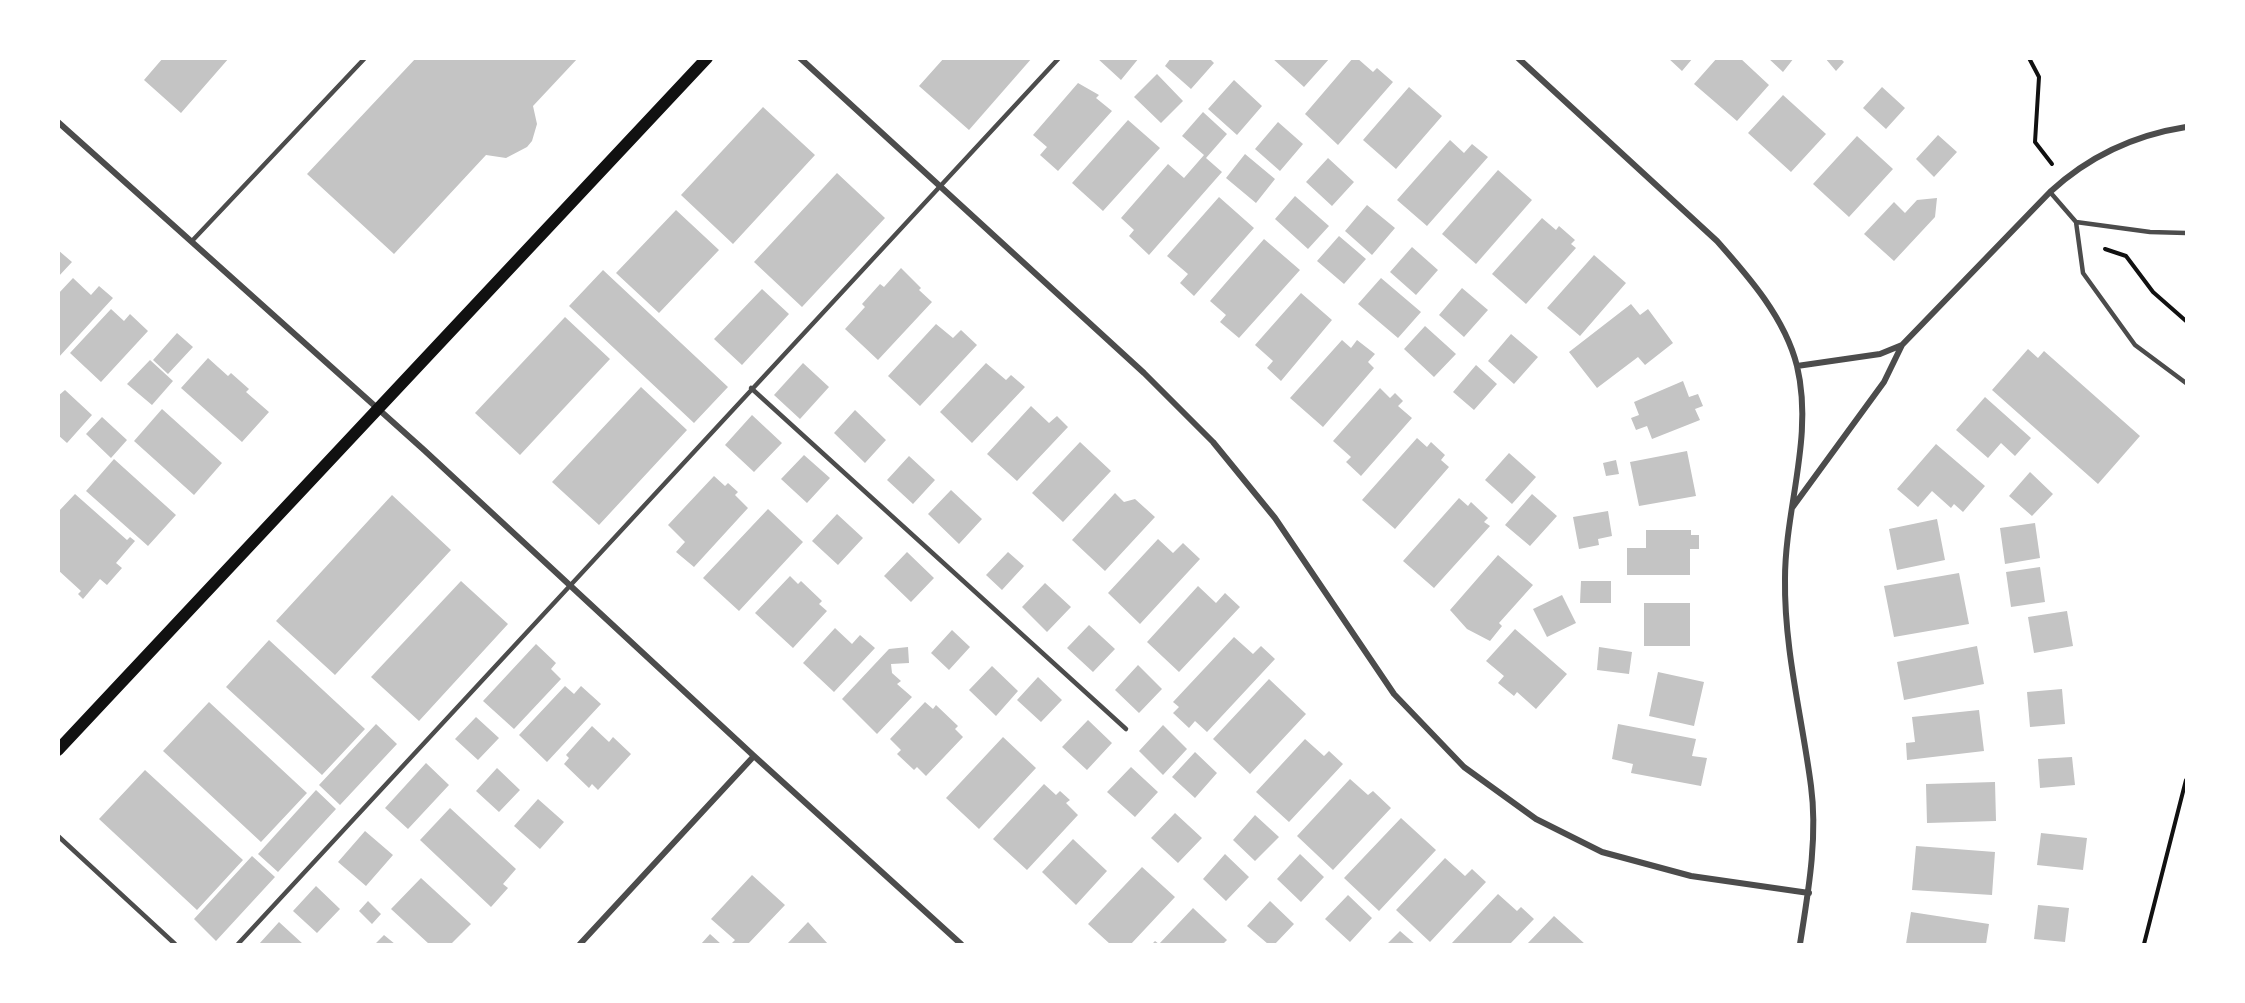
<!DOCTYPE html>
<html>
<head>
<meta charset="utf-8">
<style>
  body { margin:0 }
  #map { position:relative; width:2245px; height:1003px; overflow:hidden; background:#fff; font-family:Ubuntu,sans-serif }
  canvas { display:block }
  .frame { position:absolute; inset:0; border:60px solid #fff; pointer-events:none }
</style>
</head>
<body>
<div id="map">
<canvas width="2245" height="1003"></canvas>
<div class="frame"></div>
</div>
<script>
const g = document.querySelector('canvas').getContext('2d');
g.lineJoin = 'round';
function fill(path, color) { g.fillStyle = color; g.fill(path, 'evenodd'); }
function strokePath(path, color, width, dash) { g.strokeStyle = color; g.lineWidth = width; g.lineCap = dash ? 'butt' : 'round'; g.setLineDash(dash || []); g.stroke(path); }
const building = new Path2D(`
  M163,58H229L181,113L144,80Z
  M416,58H578L533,106L537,124L532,141L527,147L506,158L486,155L394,254L307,174Z
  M944,58H1032L969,130L919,86Z
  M1097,58H1139L1121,80Z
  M1171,58H1209L1214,63L1191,89L1165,66Z
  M1272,58H1330L1304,87Z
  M1353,58H1357L1373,72L1377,68L1393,82L1338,145L1305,114Z
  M1668,58H1693L1682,71Z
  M1717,58H1740L1769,85L1737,121L1694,84Z
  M1768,58H1794L1783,72Z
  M1825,58H1840L1844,62L1836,71Z
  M1157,74L1183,101L1161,123L1134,97Z
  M1234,80L1262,106L1237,135L1208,109Z
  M1078,83L1099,95L1096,98L1112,111L1058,171L1040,155L1047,147L1033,135Z
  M1409,87L1442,116L1396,169L1363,140Z
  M1882,87L1905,108L1886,129L1863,108Z
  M1783,95L1826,134L1791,172L1748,133Z
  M763,107L815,155L733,244L681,195Z
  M1203,112L1227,134L1206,158L1222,172L1149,255L1129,236L1134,230L1121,218L1168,164L1184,178L1204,155L1182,136Z
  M1128,120L1160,148L1103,211L1072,183Z
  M1278,122L1303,144L1280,171L1255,149Z
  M1938,135L1957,152L1934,177L1916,159Z
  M1857,136L1893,169L1849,217L1813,184Z
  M1450,140L1464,153L1472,144L1488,157L1427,226L1397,200Z
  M1245,154L1275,179L1256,203L1226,178Z
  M1328,158L1354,182L1332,206L1306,182Z
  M1498,170L1532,200L1476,264L1442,234Z
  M837,173L885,218L802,307L754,262Z
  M1295,196L1329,226L1308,249L1275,219Z
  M1219,197L1254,228L1194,296L1180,283L1188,274L1167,256Z
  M1937,198L1935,217L1894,261L1864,234L1894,202L1905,213L1917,200Z
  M1367,205L1395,228L1372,255L1345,231Z
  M676,210L719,250L659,313L616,273Z
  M1542,218L1556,230L1559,226L1575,240L1571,244L1576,248L1526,304L1492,274Z
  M1339,236L1366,259L1344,284L1317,261Z
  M1264,239L1300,270L1239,338L1220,322L1226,315L1210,301Z
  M1412,247L1438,270L1416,295L1390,272Z
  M58,250L72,262L58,277Z
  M1594,255L1626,283L1580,336L1547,308Z
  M901,268L921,288L919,290L932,302L878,360L845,329L865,307L862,304L880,284L884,287Z
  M603,270L728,387L694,423L569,306Z
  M73,278L91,295L99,286L113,298L58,358V294Z
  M1381,278L1421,312L1398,338L1358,304Z
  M1462,288L1488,310L1464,337L1439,315Z
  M762,289L789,314L742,365L714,339Z
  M1301,293L1332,320L1281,381L1267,368L1273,361L1255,345Z
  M1631,304L1640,315L1648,309L1673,343L1645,365L1638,357L1597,388L1569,352Z
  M111,309L124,321L130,314L148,331L101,382L70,353Z
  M565,317L610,359L520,455L475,413Z
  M936,324L953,338L961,330L977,345L920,406L888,376Z
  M1425,326L1456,354L1434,377L1404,349Z
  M177,333L193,347L168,374L153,360Z
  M1511,334L1538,357L1514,384L1488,361Z
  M1342,340L1351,348L1357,340L1375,354L1368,362L1374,368L1323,427L1290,398Z
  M2028,349L2038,358L2044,351L2140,436L2098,484L1992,390Z
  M208,358L228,376L231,373L249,389L246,392L269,412L242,442L181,388Z
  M150,360L173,381L152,405L127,384Z
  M803,363L829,387L800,419L774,395Z
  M986,363L1006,380L1011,375L1025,387L972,443L940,412Z
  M1476,365L1497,384L1474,410L1453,392Z
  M1683,381L1689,397L1698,394L1703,406L1695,409L1700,420L1652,439L1647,426L1636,430L1631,418L1639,415L1634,402Z
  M641,387L687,430L599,525L552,482Z
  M1380,388L1390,398L1395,393L1403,401L1398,406L1412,418L1361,476L1346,462L1351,457L1333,441Z
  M65,390L92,415L67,443L58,435V396Z
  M1985,397L2031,438L2015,456L2001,443L1988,458L1956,430Z
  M1031,406L1049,423L1057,416L1068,427L1017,481L987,454Z
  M162,409L222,463L194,495L134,441Z
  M855,410L886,440L865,463L834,433Z
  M752,415L782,443L754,472L725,445Z
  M102,417L127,440L111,458L86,434Z
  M1417,438L1427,447L1431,442L1445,455L1441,460L1449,467L1395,529L1362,500Z
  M1080,442L1111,471L1063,522L1032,493Z
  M1936,444L1985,486L1963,512L1954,504L1951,508L1932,491L1918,507L1897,489Z
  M1687,451L1696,496L1639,506L1630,462Z
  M1509,453L1536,477L1512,504L1485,480Z
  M804,455L830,478L807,503L781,479Z
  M909,456L935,480L913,504L887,480Z
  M114,459L176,515L148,546L86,491Z
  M1616,460L1619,474L1606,476L1603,463Z
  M2030,472L2053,494L2032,516L2009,496Z
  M714,476L725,486L728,483L738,492L735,495L748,508L694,567L676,552L685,542L668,525Z
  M951,490L982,519L959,544L928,514Z
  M1115,493L1124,502L1135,499L1155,517L1105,571L1072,540Z
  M75,494L127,540L130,537L135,541L116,563L122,568L107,585L100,579L83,599L78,594L81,591L58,570V512Z
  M1532,494L1557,516L1530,546L1505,525Z
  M392,495L451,550L335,675L276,621Z
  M1459,498L1468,506L1471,502L1488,518L1484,522L1490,526L1434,588L1403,561Z
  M768,509L803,542L739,611L703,578Z
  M1608,511L1612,536L1598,539L1599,545L1579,549L1573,517Z
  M837,514L863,538L838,565L812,541Z
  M1937,519L1945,560L1897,570L1889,529Z
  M2035,523L2040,558L2005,564L2000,528Z
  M1646,530H1691V535H1699V549H1690V575H1627V548H1646Z
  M1158,539L1173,553L1183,543L1200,559L1140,624L1108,593Z
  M907,552L934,578L911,602L884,576Z
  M1008,552L1024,566L1002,590L986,575Z
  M1498,555L1533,585L1499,623L1502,626L1490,641L1467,629L1450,610Z
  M2040,567L2045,602L2011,607L2006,572Z
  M1959,573L1969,624L1894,637L1884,586Z
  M790,576L798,584L801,581L822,601L819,604L827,611L793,648L755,613Z
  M461,581L508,624L419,721L371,677Z
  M1581,581H1611V603H1580Z
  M1045,583L1071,607L1047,632L1022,607Z
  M1198,586L1216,603L1225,593L1240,607L1179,672L1147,642Z
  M1562,595L1576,623L1547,637L1533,609Z
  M1644,603H1690V646H1644Z
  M2067,611L2073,646L2034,653L2028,617Z
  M1089,625L1115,649L1093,672L1067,648Z
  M835,628L852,644L860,635L875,648L834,692L803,663Z
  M1515,629L1567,674L1536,709L1517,692L1514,696L1498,683L1504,676L1486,661Z
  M952,630L970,647L949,670L931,653Z
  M1234,637L1253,654L1261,646L1275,659L1207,732L1195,721L1189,728L1173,713L1179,707L1173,702Z
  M269,640L365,729L322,775L226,687Z
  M536,644L556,663L551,669L561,679L514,729L483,701Z
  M1977,646L1984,684L1904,700L1897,662Z
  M908,647L909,663L891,664L892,673L901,681L897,684L912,697L877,734L842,699L889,649Z
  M1599,647L1632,652L1629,674L1597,670Z
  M1138,665L1162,689L1139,713L1115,690Z
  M992,666L1018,691L996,716L969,690Z
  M1658,672L1704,682L1694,726L1649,716Z
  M1038,677L1062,700L1041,722L1017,700Z
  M1269,679L1306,714L1250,774L1213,739Z
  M565,686L574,694L581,686L601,704L547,762L519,735Z
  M2062,689L2065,724L2030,727L2027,692Z
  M209,702L307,793L261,842L163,751Z
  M925,702L933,709L936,705L958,726L955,729L963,737L926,776L917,767L914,770L897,754L901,750L890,739Z
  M1979,710L1984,751L1907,760L1906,743L1915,742L1912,717Z
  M476,717L499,738L478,760L455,739Z
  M1088,720L1112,743L1087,770L1062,747Z
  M376,724L397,744L340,805L319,785Z
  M1618,724L1696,739L1692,756L1707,758L1701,786L1631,773L1633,764L1612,759Z
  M1163,725L1187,749L1163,775L1139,751Z
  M592,726L609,742L613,737L631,754L598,790L592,784L589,788L564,764L569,758L566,755Z
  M1003,737L1036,768L979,829L946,798Z
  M1305,739L1324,756L1329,751L1343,764L1289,822L1256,792Z
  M1195,752L1217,773L1195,798L1172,777Z
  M2072,757L2075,785L2040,788L2038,759Z
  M426,763L449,785L408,829L385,808Z
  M1131,767L1158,792L1135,817L1107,792Z
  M497,768L520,790L499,812L476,791Z
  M145,770L243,860L197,910L99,819Z
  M1350,779L1368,795L1373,791L1391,808L1333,870L1297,836Z
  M1995,782L1996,821L1927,823L1926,784Z
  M1044,784L1056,795L1060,791L1070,800L1066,803L1078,815L1027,870L993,839Z
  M316,790L336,809L278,872L258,854Z
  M538,799L564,822L540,849L514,826Z
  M450,808L516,869L503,884L508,888L491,907L420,840Z
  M1175,813L1202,838L1178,863L1151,838Z
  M1255,815L1279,837L1255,861L1233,840Z
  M1401,818L1436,850L1379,911L1344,878Z
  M365,831L393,855L366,886L338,862Z
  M2041,833L2087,838L2083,870L2037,865Z
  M1073,839L1107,871L1076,905L1042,872Z
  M1916,846L1995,852L1992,895L1912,890Z
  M1225,854L1249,877L1226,901L1203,879Z
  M1300,854L1324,877L1301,902L1277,879Z
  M252,856L275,877L216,941L194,919Z
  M1445,858L1465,876L1472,869L1486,882L1430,942L1396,910Z
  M1142,867L1175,897L1131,944H1110L1088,924Z
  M752,875L785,905L748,944H731L735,940L711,919Z
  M421,878L471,924L451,944H429L391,909Z
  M316,886L340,909L317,933L293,911Z
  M1498,894L1517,911L1521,907L1534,919L1510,944H1451Z
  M1348,895L1372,918L1350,942L1325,919Z
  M368,901L381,914L372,924L359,911Z
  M1270,901L1294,924L1275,944H1268L1247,926Z
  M2038,905L2069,908L2065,942L2034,939Z
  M1193,908L1227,940L1223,944H1152L1155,941L1159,944Z
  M1911,912L1989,924L1986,944H1906Z
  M1554,916L1585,944H1527Z
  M279,922L303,944H259Z
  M808,922L828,944H787Z
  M1400,931L1415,944H1387Z
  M710,934L721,944H701Z
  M384,935L395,944H375Z`);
const path = new Path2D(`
  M2029,58L2039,77L2035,142L2052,164
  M2105,249L2126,256L2153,292L2186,321
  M2144,944L2186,780`);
const service = new Path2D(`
  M2050,192L2076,222L2083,273L2135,345L2186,383
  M2076,222L2150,232L2186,233
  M192,241L365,58
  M751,388L1126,729
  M58,836L175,944
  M238,944C512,650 783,352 1059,58`);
const minor = new Path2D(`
  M800,58L1144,373L1213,442L1275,518L1394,694L1464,767L1536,819L1602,852L1691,876L1809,893
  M1518,58L1717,241C1749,277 1785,318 1797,366C1814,437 1785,508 1785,579C1784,649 1802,717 1811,786C1818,838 1808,893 1800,944
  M58,122L424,450L754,756L961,944
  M1797,366L1880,354L1902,345
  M1792,508L1884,382L1902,345L2050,192C2088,157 2135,135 2186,127
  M580,944L754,756`);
const secondary = new Path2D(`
  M58,750L707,58`);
fill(building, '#c4c4c4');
strokePath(path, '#111', 4);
strokePath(service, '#4c4c4c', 4.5);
strokePath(minor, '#4c4c4c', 6);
strokePath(secondary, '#111', 12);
</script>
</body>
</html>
